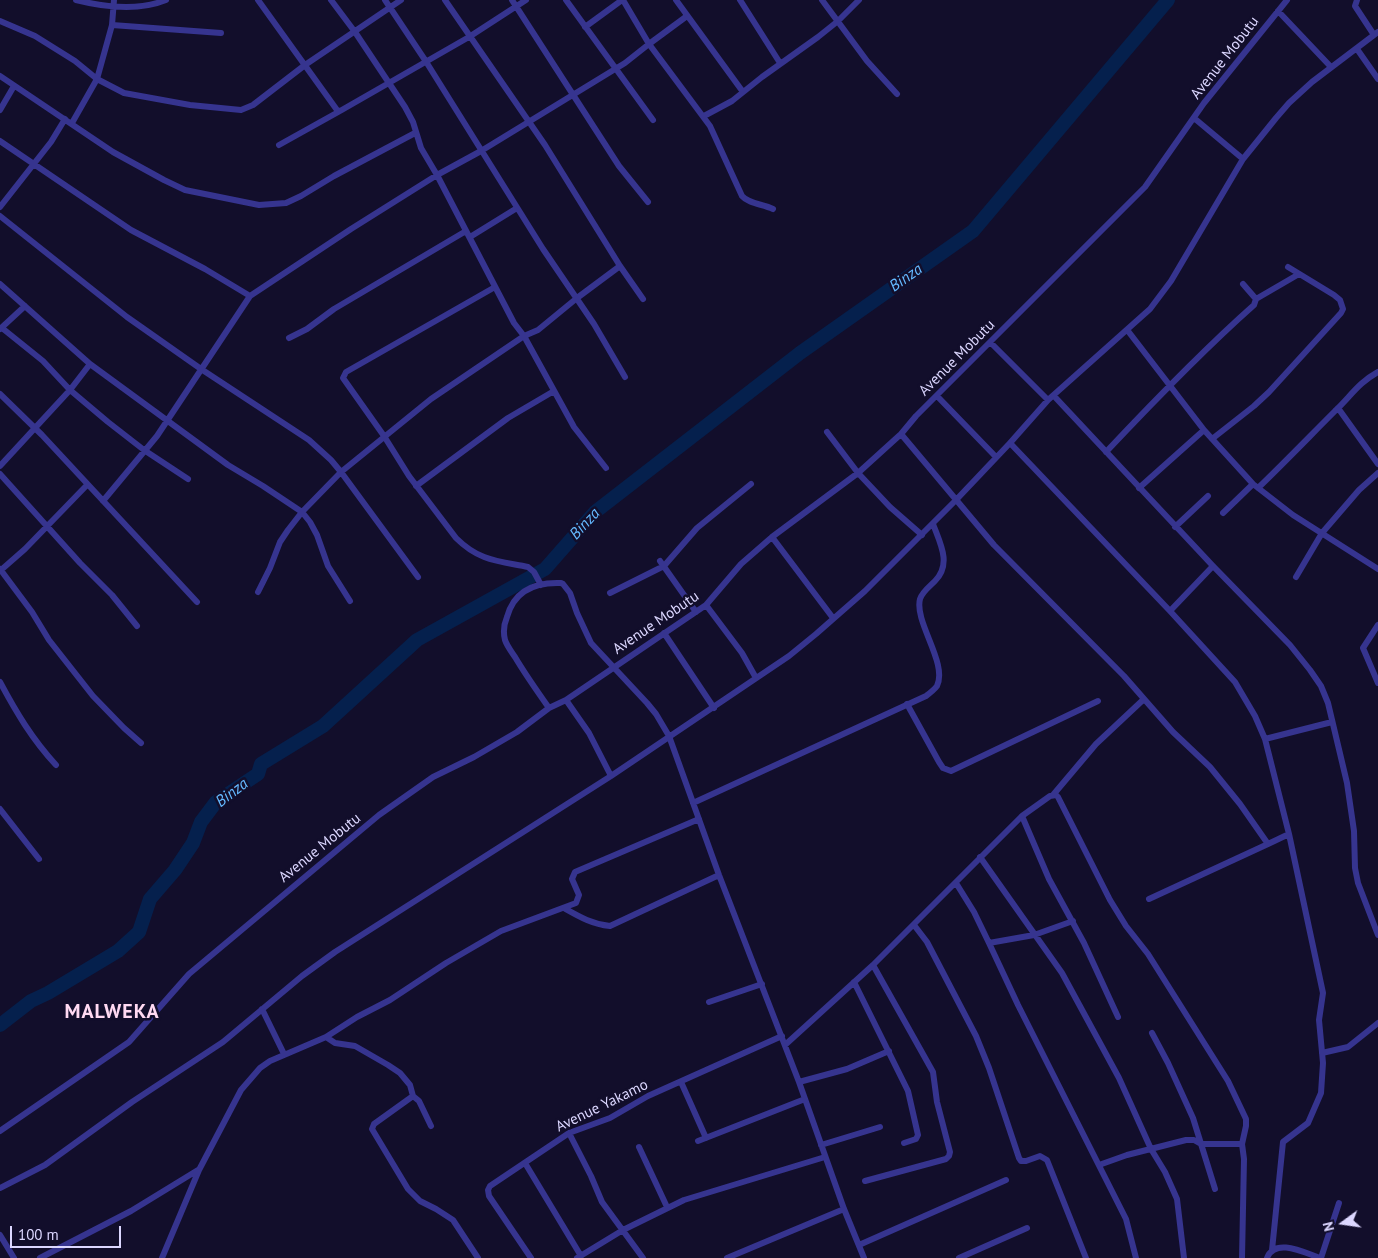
<!DOCTYPE html>
<html>
<head>
<meta charset="utf-8">
<style>
  body { margin:0 }
  #map { position:relative; width:1378px; height:1258px; overflow:hidden; background:#120e2b; font-family:"PT Sans",sans-serif }
  canvas { display:block }
  .north { position:absolute; left:1318px; top:1198px; width:50px; height:50px; -webkit-text-stroke:4px #120e2b; paint-order:stroke; rotate:256deg; font-size:14px; font-weight:700; line-height:20px; text-align:center; color:#dcd7ff }
  .north::after { content:''; display:block; margin:auto; width:18px; height:22px; background:#dcd7ff; clip-path:polygon(50% 0,100% 100%,50% 72%,0 100%) }
  .scale { position:absolute; left:10px; top:1226px; width:111px; height:22px; box-sizing:border-box; border:2px solid #dcd7ff; border-top:0; padding-left:6px; font-size:15px; line-height:18px; white-space:nowrap; color:#dcd7ff; -webkit-text-stroke:4px #120e2b; paint-order:stroke }
</style>
</head>
<body>
<div id="map">
<canvas width="1378" height="1258"></canvas>
<div class="north">N</div>
<div class="scale">100 m</div>
</div>
<script>
const g = document.querySelector('canvas').getContext('2d');
g.lineJoin = 'round';
function strokePath(path, color, width, dash) { g.strokeStyle = color; g.lineWidth = width; g.lineCap = dash ? 'butt' : 'round'; g.setLineDash(dash || []); g.stroke(path); }
function drawText(font, color, halo, rows, align = 'center') {
  g.font = font + ' "PT Sans",sans-serif'; g.lineWidth = 5; g.setLineDash([]); g.textBaseline = 'middle'; g.strokeStyle = halo; g.fillStyle = color; for (const [text, x, y, turn = 0] of rows) {
    g.save(); g.translate(x, y); g.rotate((+turn || 0) * Math.PI / 180); g.textAlign = isNaN(turn) ? turn : align; if (halo) g.strokeText(text, 0, 0); g.fillText(text, 0, 0); g.restore();
  }
}
const river = new Path2D(`
  M0,1025L31,1001L48,993L118,951L139,932L150,899L175,870L193,843L201,822L216,802L258,774L261,764L323,726L417,640L545,569L595,512L800,353L973,231L1168,0`);
const street = new Path2D(`
  M76,0C104,7 139,11 166,0
  M258,0L337,110L340,111L469,37L526,0
  M331,0L355,32L405,107L413,122L421,148L437,175L514,323L524,336L574,427L606,468
  M385,0L425,60L543,249L594,324L625,377
  M445,0L545,145L620,266L643,299
  M512,0L619,166L648,202
  M566,0L653,120
  M676,0L743,92
  M740,0L780,63
  M822,0L867,61L897,94
  M1357,0L1355,6L1374,35
  M1278,11L1331,67
  M687,16L649,44L710,126L742,196C749,204 763,204 773,209
  M0,21L35,36L75,61L97,79L124,93L190,105L241,110L253,105L305,65L401,0
  M112,25L221,33
  M585,27L622,0
  M1357,49L1378,79
  M0,76L113,152L164,180L185,190L259,205L286,203L301,196L334,176L415,133
  M0,110L14,86
  M704,116L732,101L762,77L818,37L838,21L859,0
  M1194,118L1243,159
  M72,123L97,79L112,25L114,0
  M0,141L131,230L205,269L250,296
  M279,145L340,111
  M0,207L51,142L65,119
  M0,216L127,317L201,369L309,440L331,460L341,472L418,577
  M470,237L517,208
  M0,284L90,364L228,465L263,486L302,512L310,522L317,535L328,566L350,601
  M1243,284L1256,299
  M495,287L346,372L343,378L384,436L409,476L456,538C479,561 498,561 528,567L534,572L541,585
  M2,328L43,361L70,390L108,422L144,450L188,479
  M0,329L25,306
  M1128,331L1204,430L1253,484L1293,515L1378,569
  M289,338L307,329L334,309L466,231
  M991,343L1048,400
  M0,394L42,435L197,602
  M937,396L996,457
  M1054,396L1213,566L1290,645L1310,670L1321,686L1328,703L1347,783L1354,831L1355,868L1358,883L1378,935
  M1338,408L1378,464
  M827,432L858,473L890,507L922,535
  M901,434L994,545L1124,676L1173,732L1210,767L1240,804L1268,844L1289,834
  M1212,439L1254,406L1269,392L1341,313L1343,309L1340,300L1334,295L1288,267
  M1010,443L1170,611L1235,682L1255,716L1265,739L1289,834L1323,993L1319,1020L1323,1063L1321,1093L1308,1123L1283,1142L1272,1250
  M1106,452C1154,401 1202,351 1254,305L1256,299L1299,274
  M0,466L70,390L90,364
  M0,474L80,563L112,595L137,626
  M416,486L508,418L554,391
  M1139,488L1204,430
  M1258,488C1284,463 1309,437 1335,411C1351,396 1358,383 1378,372
  M103,501L157,436L250,296L351,229L437,175L481,151L625,63L649,44L623,0
  M1223,513L1253,484
  M1175,527L1208,496
  M772,537L833,618
  M660,561L696,612
  M0,569L32,612L49,640L93,696L124,728L141,743
  M1,570L25,549L87,485
  M1296,577L1322,533L1359,490L1378,473
  M258,592L270,568L280,542L288,530L302,512L341,472L431,399L524,336L538,330L577,298L620,266
  M610,593L664,566L697,528L751,484
  M706,605L742,653L756,678
  M1170,611L1213,566
  M1378,625L1363,648L1378,683
  M664,633L714,708
  M0,682C16,712 32,739 56,765
  M566,700L589,733L611,776
  M907,704L939,762L943,768L951,771L1098,701
  M549,708C537,691 525,674 515,657C511,651 507,646 505,640C503,632 504,624 507,617C514,591 535,582 561,583L563,584L570,593L577,613L591,643L647,703L656,714L669,736L719,875L799,1082L844,1209L864,1258
  M1265,739L1332,722
  M1053,795L1096,744L1144,699
  M693,803L926,696C930,693 934,690 937,686C948,663 914,622 920,599C922,592 930,586 935,581C952,564 940,543 933,524
  M0,809L39,859
  M1022,816L1049,879L1084,943L1118,1017
  M980,857L1062,973L1119,1078L1151,1149L1165,1172L1177,1199L1184,1258
  M956,883L974,912L989,943L1018,1005L1126,1219L1136,1258
  M1149,899L1268,844
  M564,908C580,917 592,924 610,926L719,875
  M914,925L927,942L976,1036L989,1068L1019,1158L1021,1161H1026L1040,1156L1047,1160L1086,1258
  M989,943L1034,935L1073,921
  M854,982L908,1091L918,1135L916,1139L904,1143
  M709,1002L762,984
  M262,1009L284,1054
  M1152,1033L1168,1063L1193,1118L1215,1189
  M326,1037L335,1043L355,1046L388,1065L400,1073L410,1085L413,1096L419,1101L431,1126
  M785,1045L873,965L1022,816L1050,796L1056,795L1058,797L1110,900L1126,926L1148,954L1228,1081L1246,1119V1126L1242,1144L1244,1159L1242,1258
  M1322,1053L1348,1047L1378,1023
  M681,1082L706,1138
  M799,1082L847,1069L889,1051
  M413,1096L374,1124L372,1129L408,1189L420,1201L436,1209L453,1220L478,1258
  M0,1131L129,1042L189,974L379,815L433,777L474,757L517,732L549,708L566,700L706,605L741,564L772,537L858,473L901,434L916,416L1145,187L1204,103L1287,0
  M569,1133L591,1176L602,1202L643,1258
  M698,1141L805,1099
  M821,1145L880,1127
  M639,1147L667,1207
  M525,1163L581,1256
  M1099,1165L1127,1155L1186,1140H1194L1201,1144H1242
  M865,1181L946,1159L949,1156L950,1152L937,1102L933,1072L873,965
  M0,1188L45,1165L132,1102L223,1042L302,976L335,952L611,776L789,656L816,634L865,591L956,500L1010,443L1048,400L1150,309L1171,281L1243,159L1276,118L1289,103L1312,82L1378,32
  M0,1235L14,1258
  M859,1245L1006,1180
  M40,1258L131,1211L198,1170
  M162,1258L199,1170L241,1090L260,1068L270,1061L326,1037L357,1017L390,1000L446,963L501,931L576,903L579,895L572,879L575,872L699,819
  M531,1258L489,1196L488,1190L490,1186L569,1133L610,1118L648,1096L782,1036
  M577,1258L623,1230L684,1200L825,1157
  M727,1258L844,1209
  M959,1258L1027,1228
  M1267,1258C1275,1237 1305,1253 1320,1258
  M1321,1258L1339,1203`);
const streetNames = [
  ["Avenue Mobutu",1225,58,-52],
  ["Avenue Mobutu",957,358,-45],
  ["Avenue Mobutu",656,623,-34],
  ["Avenue Mobutu",320,848,-39],
  ["Avenue Yakamo",602,1106,-26]
];
const waterNames = [
  ["Binza",906,278,-35],
  ["Binza",585,524,-47],
  ["Binza",232,793,-37]
];
const districtNames = [
  ["MALWEKA",112,1012]
];
strokePath(river, '#05204d', 14);
strokePath(street, '#36348f', 6);
drawText('15px', '#dcd7ff', '#120e2b', streetNames);
drawText('italic 16px', '#65b9ff', '#120e2b', waterNames);
g.letterSpacing = '1px';
drawText('bold 20px', '#ffd9f2', '#120e2b', districtNames);
g.letterSpacing = '0px';
</script>
</body>
</html>
